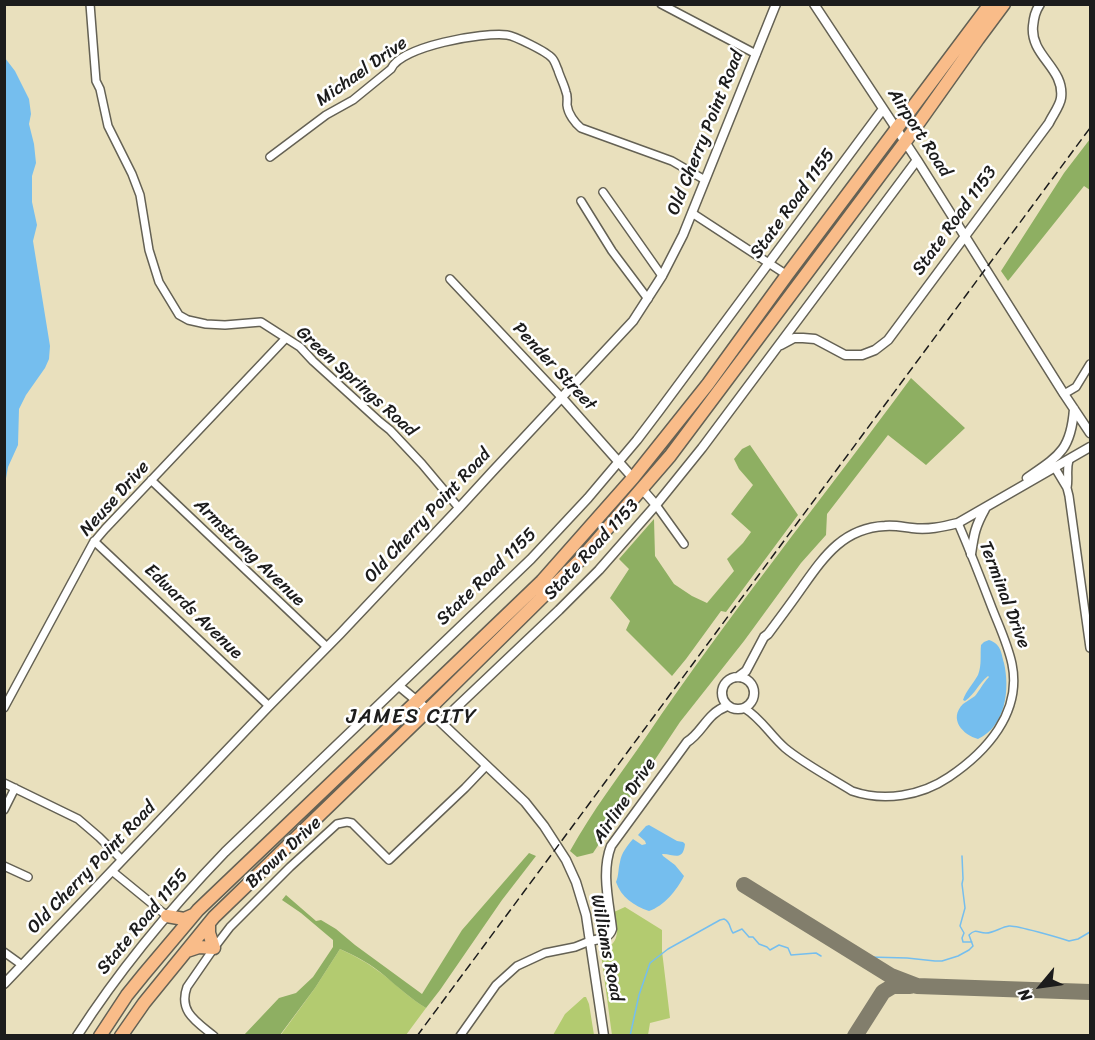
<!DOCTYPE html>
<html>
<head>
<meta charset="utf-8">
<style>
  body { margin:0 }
  #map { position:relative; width:1095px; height:1040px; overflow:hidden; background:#e9e0bd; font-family:Sriracha,sans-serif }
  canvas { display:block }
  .frame { position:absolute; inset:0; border:6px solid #1c1c1c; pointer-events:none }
  .north { position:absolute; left:1011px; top:956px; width:60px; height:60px; -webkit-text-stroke:4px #fff; paint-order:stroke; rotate:241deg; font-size:16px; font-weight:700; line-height:24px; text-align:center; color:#1c1c1c }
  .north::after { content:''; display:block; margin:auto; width:21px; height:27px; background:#1c1c1c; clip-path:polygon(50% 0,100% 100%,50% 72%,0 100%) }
</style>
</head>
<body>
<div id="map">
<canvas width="1095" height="1040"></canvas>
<div class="frame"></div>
<div class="north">N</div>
</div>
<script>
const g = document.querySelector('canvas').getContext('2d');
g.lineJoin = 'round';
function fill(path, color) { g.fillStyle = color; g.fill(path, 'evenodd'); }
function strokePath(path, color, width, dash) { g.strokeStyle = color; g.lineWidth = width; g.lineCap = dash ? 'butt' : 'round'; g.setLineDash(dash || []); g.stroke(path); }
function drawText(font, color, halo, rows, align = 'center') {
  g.font = font + ' Sriracha,sans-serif'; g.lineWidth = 5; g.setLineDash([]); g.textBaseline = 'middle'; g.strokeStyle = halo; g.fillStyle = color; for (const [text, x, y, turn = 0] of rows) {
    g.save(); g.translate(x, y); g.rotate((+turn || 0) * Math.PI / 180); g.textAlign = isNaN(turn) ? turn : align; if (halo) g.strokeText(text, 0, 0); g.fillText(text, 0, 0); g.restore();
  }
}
const green = new Path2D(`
  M625,907L662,930V951L670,1018L650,1023L648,1035H612L611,1028L601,954V952C621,942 618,932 614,912Z
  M340,949C355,956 368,963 381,973C396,984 409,998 426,1008L406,1035L280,1036L315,988Z
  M584,997H586L589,1004L594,1035H553L565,1014Z`);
const forest = new Path2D(`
  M1090,139V190L1084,186L1008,281L1001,271L1064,173Z
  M911,378L965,428L926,465L888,435L827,514L826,535L801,563L744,641L680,722L593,853L577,857L570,851C592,811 620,775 646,737C729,614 823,498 911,378Z
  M750,445L798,515L726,612L721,611L686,659L672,676L626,630L630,621L610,598L629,569L619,559L654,519L655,556L674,584L692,596L707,603L734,571L727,559L743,543L751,532L731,514L753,485L739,469L734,459L742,449Z
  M529,853L536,856L502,900L440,990L426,1008C411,999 398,987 385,976C371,964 356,956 340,949L315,988L280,1035H244L279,998L296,993L313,977L333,947V940L301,913L282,900L286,895L316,921L321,920L336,929L355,945L422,994L462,930Z`);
const water = new Path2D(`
  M5,44V58L15,71L29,99L31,114L29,124L34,144L36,163L32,176V202L37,225L33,241L50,346L49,359L45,368L26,395L19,409L18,445L8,467L5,484Z
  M989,640C1001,644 1001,652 1004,663C1010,689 1006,726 978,739C963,735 948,719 963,704C967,701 971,699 975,696C980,690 983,683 989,677L988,676C978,684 976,693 965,701L963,700C966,691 973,684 978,675C982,665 980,655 981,645L984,642Z
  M649,825L677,841L683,842L685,844C683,863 672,853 662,854L663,856L675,865L684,876C677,890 664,906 649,911C634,906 621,897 616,882C619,875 618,869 620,862C621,853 628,845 633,839L642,845L646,844L645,841L638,835L646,826Z`);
const stream = new Path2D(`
  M962,856L963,879L962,884L965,908L960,926L964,933L962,938L963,942H972
  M869,957L907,958L935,961H942L958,956L969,950L973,946L969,935C976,928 978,933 986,933C994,933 1001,927 1009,926C1016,925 1060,938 1069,941L1078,939L1090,932
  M630,1036L639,995L650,963L668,949L720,920L724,919C731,922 729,928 733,933L742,929L749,937H753L759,944L767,947L770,950L779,945L788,948L791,955L816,953L821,956`);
const taxiway = new Path2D(`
  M744,885L891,976L917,986L1090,992
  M855,1036L883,992L893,986H910`);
const minor = new Path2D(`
  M90,4L96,81L100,89L108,126L132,174L140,195L149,250L159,282L179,315L188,320L206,324L225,325L261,322L300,347L313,361L380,422L390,430L422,464L459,508
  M661,4L756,54
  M270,157L326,115L353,100L391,69C401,46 483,32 507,35C515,36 547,52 552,58C555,61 556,66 558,70C560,77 564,84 566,92C568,96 567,101 567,105C568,114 575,123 581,128L672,161L705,180
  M603,192L662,276
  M581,201L612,251L648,299
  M692,213L787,275
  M450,279L562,398
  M1064,394L1076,387L1090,364
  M1055,468L1067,488L1069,496L1090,648
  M151,480L327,647
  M1067,488C1069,478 1066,470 1069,460
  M656,505L684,544
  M94,541L269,706
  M4,708L93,543L105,529L286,338
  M744,708C761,718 770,735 785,748C803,763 831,778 852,791C884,802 921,796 949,777C986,752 1022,713 1012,664C1008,645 999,626 992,608C981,579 970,551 958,523
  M4,783L78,819L99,837L122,860
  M4,810L15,788
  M4,866L28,877
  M112,871L167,916
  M4,952L22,965
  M214,1036C197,1022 178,1012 187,987L214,948L230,927L290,867L337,824L347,822L352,823L389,860L465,788L486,766
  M460,1036L496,985L517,966L545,953L575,947L590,941`);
const tertiary = new Path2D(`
  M814,4L917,160L1064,394L1090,433
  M781,345L794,338H803L815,339L845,355H862L875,350L888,340L1049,123C1052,116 1060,106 1061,98C1065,68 1030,56 1033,26C1034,17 1035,12 1040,4
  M562,398L633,478
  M1027,478C1059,456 1071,450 1074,409
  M642,489L656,505
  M971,554C974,534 975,527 985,509
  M722 693a16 16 0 1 1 32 0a16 16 0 1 1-32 0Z
  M738,677L746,671L764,637L768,634C780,618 792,602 803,586C825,555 844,528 885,526C894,525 903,527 912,528C928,530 942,527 958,523L1090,447
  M399,686L428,710L525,802L544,826L566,860L576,882L586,915L604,1036
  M441,722L559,610L599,570L656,505L702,448L917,160
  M590,941C599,939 609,939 612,929C609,902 601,872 611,846L687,742C703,732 706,714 727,706
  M4,984L269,706L340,634L459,508L492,472L633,321L662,276L683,235L776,4
  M77,1036C120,969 170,909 225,852L531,559L588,498L637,440L659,411L883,109`);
const trunk = new Path2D(`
  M417,701L542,581L633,478L708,384L787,275L990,4
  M428,710L580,560L670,456L905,142L978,39L1004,4`);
const motorway = new Path2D(`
  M167,916L184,919L193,915
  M187,951L199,947L214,948L209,933V923
  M100,1036L127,995L144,974L198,910L417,701
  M121,1036L144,1003L214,917L428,710`);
const rail = new Path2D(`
  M417,1036L1090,128`);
const streetNames = [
  ["Michael Drive",362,72,-35],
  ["Old Cherry Point Road",706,133,-68],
  ["Airport Road",919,133,57],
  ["State Road 1155",793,204,-54],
  ["State Road 1153",955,221,-54],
  ["Pender Street",554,367,47],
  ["Green Springs Road",356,382,42],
  ["Neuse Drive",115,499,-48],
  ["Old Cherry Point Road",428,516,-47],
  ["State Road 1153",592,550,-47],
  ["Armstrong Avenue",249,553,44],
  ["State Road 1155",487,577,-44],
  ["Terminal Drive",1004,595,69],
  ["Edwards Avenue",193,612,44],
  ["Airline Drive",625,801,-56],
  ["Brown Drive",284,853,-43],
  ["Old Cherry Point Road",92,868,-46],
  ["State Road 1155",143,922,-50],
  ["Williams Road",606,948,79]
];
const quarterNames = [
  ["JAMES CITY",412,718]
];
fill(green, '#b3cb70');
fill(forest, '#8eaf62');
fill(water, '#75beee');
strokePath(stream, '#75beee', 1.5);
strokePath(taxiway, '#827e6c', 16);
strokePath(minor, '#646154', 10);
strokePath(tertiary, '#646154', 11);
strokePath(trunk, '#646154', 15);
strokePath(motorway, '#646154', 15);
strokePath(minor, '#fff', 7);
strokePath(tertiary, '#fff', 8);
strokePath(trunk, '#f9bc89', 12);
strokePath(motorway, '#f9bc89', 12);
strokePath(rail, '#1c1c1c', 1.5, [9, 4.5]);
drawText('18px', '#1c1c1c', '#fff', streetNames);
g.letterSpacing = '1.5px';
drawText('21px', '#1c1c1c', '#fff', quarterNames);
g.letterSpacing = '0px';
</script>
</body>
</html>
